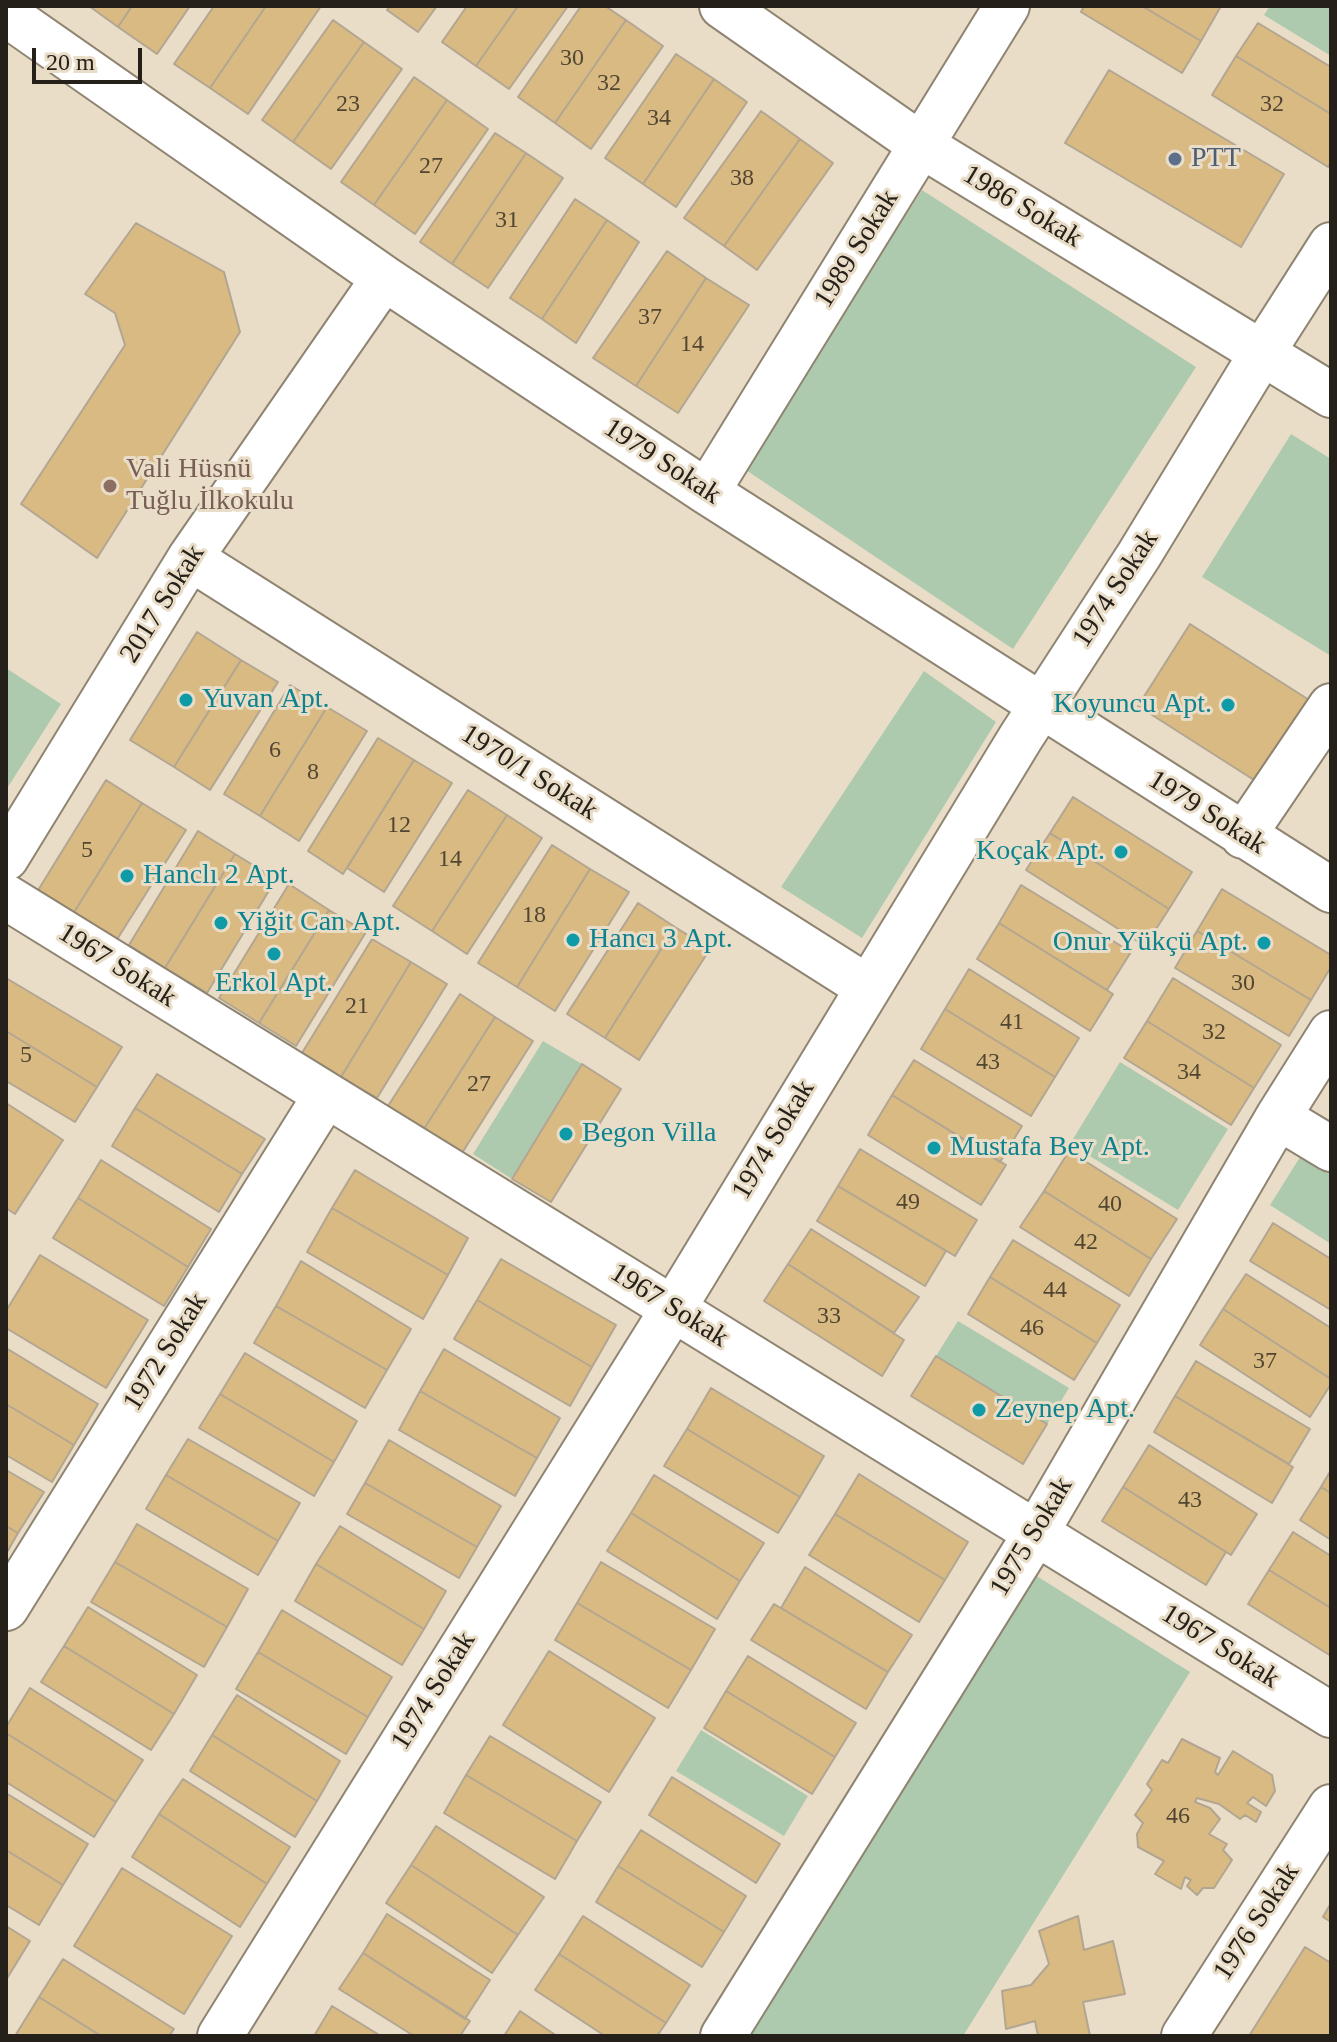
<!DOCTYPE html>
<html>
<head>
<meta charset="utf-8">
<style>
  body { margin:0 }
  #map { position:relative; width:1337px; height:2042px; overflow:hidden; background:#e9ddc8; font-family:Georgia,serif }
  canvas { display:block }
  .frame { position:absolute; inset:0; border:8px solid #252019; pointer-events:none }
  .scale { position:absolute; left:32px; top:48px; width:110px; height:36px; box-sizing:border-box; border:4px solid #252019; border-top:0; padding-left:10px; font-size:24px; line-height:28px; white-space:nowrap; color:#252019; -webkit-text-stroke:6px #e9ddc8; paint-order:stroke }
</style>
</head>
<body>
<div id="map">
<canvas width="1337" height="2042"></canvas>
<div class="frame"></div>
<div class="scale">20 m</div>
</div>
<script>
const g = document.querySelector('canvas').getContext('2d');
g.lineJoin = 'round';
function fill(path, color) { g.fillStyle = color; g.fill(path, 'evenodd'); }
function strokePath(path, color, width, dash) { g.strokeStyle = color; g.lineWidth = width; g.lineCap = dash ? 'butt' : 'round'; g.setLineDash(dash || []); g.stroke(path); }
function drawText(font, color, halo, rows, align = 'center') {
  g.font = font + ' Georgia,serif'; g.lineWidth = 6; g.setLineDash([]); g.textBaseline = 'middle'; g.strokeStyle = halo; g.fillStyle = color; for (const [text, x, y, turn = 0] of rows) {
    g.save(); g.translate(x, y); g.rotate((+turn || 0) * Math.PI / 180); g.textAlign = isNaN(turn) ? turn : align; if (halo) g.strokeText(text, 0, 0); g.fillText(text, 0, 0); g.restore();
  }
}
const green = new Path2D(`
  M1270,6H1331V56L1264,15Z
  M922,190L1196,367L1013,649L743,468Z
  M1291,434L1331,459V656L1202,577Z
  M6,668L61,704L6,790Z
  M924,671L996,722L862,938L781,887Z
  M543,1041L582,1064L512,1179L473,1154Z
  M1120,1062L1228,1129L1178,1210L1070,1144Z
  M1307,1146L1331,1162V1244L1270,1205Z
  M958,1321L1069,1388L1047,1424L936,1356Z
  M1035,1575L1190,1672L963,2036H746Z
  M701,1730L808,1796L784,1836L676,1771Z`);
const building = new Path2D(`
  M89,6H132L118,27Z
  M132,6H190L157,54L118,27Z
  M214,6H266L210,88L174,64Z
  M266,6H321L248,114L210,88Z
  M390,6H437L418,32L387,10Z
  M467,6H518L476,66L442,42Z
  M518,6H568L509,89L476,66Z
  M581,6H605L626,20L555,123L518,97Z
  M1084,6H1142L1201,41L1182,73L1081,12Z
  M1142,6H1221L1201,41Z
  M333,20L364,42L293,142L262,120Z
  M626,20L663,46L591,149L555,123Z
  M1258,23L1331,67V114L1236,56Z
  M364,42L402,69L331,169L293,142Z
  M676,54L714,79L643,184L605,158Z
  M1236,56L1331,114V162L1328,167L1212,95Z
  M1109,70L1284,174L1241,247L1065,143Z
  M414,77L447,100L374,205L341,182Z
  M714,79L747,102L676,207L643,184Z
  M447,100L488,129L415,234L374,205Z
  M761,111L800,139L724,246L684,218Z
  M495,133L526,153L452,264L420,242Z
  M800,139L833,163L757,270L724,246Z
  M526,153L563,178L488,288L452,264Z
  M575,199L607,220L542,319L510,298Z
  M607,220L639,242L576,343L542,319Z
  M136,223L224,272L240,332L97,558L21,504L125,345L115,313L85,294Z
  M667,251L706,278L636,386L593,358Z
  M706,278L749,305L678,413L636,386Z
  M1190,624L1317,705L1265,787L1138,706Z
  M197,632L241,660L174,767L130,740Z
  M241,660L278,682L210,790L174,767Z
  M290,685L327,707L260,816L224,794Z
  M327,707L367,731L299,841L260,816Z
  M378,738L414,760L343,874L308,851Z
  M414,760L452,783L384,892L347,868Z
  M106,780L142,803L68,922L32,900Z
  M468,790L507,815L432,931L393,906Z
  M1073,797L1192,872L1169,909L1050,833Z
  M142,803L186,830L111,949L68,922Z
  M507,815L542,838L467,954L432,931Z
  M198,831L235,854L165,968L129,945Z
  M1050,833L1169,909L1145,946L1026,870Z
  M552,845L590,869L517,987L478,963Z
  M235,854L276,879L207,993L165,968Z
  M590,869L629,892L555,1011L517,987Z
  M289,884L329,910L259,1023L219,998Z
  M1021,885L1131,952L1107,990L999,923Z
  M1222,889L1331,955V967L1311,1000L1197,931Z
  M638,903L675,927L605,1038L567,1014Z
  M329,910L366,932L296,1046L259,1023Z
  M999,923L1113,994L1090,1031L977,959Z
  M675,927L710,949L639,1060L605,1038Z
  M1197,931L1311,1000L1289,1036L1175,968Z
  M372,939L411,962L341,1077L302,1053Z
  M411,962L447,984L377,1098L341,1077Z
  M969,969L1079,1038L1055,1077L945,1009Z
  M6,978L122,1047L97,1087L6,1031Z
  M1173,978L1281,1045L1254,1088L1147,1021Z
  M460,994L495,1017L424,1129L388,1106Z
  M945,1009L1055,1077L1031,1116L921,1049Z
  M495,1017L533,1041L462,1153L424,1129Z
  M1147,1021L1254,1088L1231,1125L1124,1058Z
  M6,1031L97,1087L75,1122L6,1081Z
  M914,1060L1022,1126L1000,1162L892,1095Z
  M582,1064L621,1089L551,1202L512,1179Z
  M157,1074L265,1139L242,1174L135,1108Z
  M892,1095L1006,1165L981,1205L868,1135Z
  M6,1103L63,1140L15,1214L6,1208Z
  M135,1108L242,1174L219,1212L112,1146Z
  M860,1149L977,1220L955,1256L838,1186Z
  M1069,1151L1177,1219L1151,1259L1044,1191Z
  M101,1160L211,1229L188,1267L78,1198Z
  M355,1170L468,1238L448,1275L332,1208Z
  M838,1186L946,1251L925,1286L817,1221Z
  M1044,1191L1151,1259L1129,1296L1020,1227Z
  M78,1198L188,1267L164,1306L53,1238Z
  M332,1208L448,1275L423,1319L307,1252Z
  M1273,1223L1331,1259V1310L1250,1261Z
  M811,1229L919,1297L894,1333L788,1264Z
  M1013,1240L1120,1305L1097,1343L990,1277Z
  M40,1255L148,1320L106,1388L6,1328V1311Z
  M501,1259L616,1325L592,1367L477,1300Z
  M301,1261L411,1329L387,1370L276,1306Z
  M788,1264L904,1340L882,1376L764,1301Z
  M1246,1274L1331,1328V1379L1223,1309Z
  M990,1277L1097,1343L1074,1380L968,1314Z
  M477,1300L592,1367L570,1406L454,1339Z
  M276,1306L387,1370L365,1408L254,1343Z
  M1223,1309L1331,1379V1384L1310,1417L1200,1345Z
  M6,1348L98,1404L74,1445L6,1404Z
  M444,1349L560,1418L537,1458L420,1391Z
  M245,1353L357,1421L334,1462L220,1394Z
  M936,1356L1047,1424L1023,1464L911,1396Z
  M1196,1361L1310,1429L1289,1464L1175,1396Z
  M711,1388L824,1456L800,1497L687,1429Z
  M420,1391L537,1458L515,1496L399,1430Z
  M220,1394L334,1462L314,1496L199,1428Z
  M1175,1396L1293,1467L1272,1503L1154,1432Z
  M6,1404L74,1445L52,1482L6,1455Z
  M687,1429L800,1497L778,1533L664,1466Z
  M188,1439L300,1503L278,1541L166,1475Z
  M389,1440L501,1506L477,1547L365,1483Z
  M1149,1445L1257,1514L1231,1555L1123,1487Z
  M6,1470L44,1492L18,1533L6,1526Z
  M1331,1470V1493L1321,1487Z
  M859,1474L968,1542L945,1580L835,1514Z
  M166,1475L278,1541L258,1575L146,1509Z
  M654,1475L764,1543L740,1581L631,1513Z
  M365,1483L477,1547L459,1578L347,1514Z
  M1123,1487L1226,1552L1206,1585L1102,1521Z
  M1321,1487L1331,1493V1540L1300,1520Z
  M631,1513L740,1581L717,1619L607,1551Z
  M835,1514L945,1580L919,1622L809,1555Z
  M137,1524L248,1589L227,1627L115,1562Z
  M6,1526L18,1533L6,1554Z
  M340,1526L446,1591L424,1629L316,1564Z
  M1293,1532L1331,1556V1608L1269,1570Z
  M115,1562L227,1627L204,1667L91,1602Z
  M601,1562L715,1629L691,1670L577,1603Z
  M316,1564L424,1629L402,1665L295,1601Z
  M805,1567L912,1635L888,1672L781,1608Z
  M1269,1570L1331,1608V1656L1248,1604Z
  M577,1603L691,1670L668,1708L555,1640Z
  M774,1604L888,1672L866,1709L751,1640Z
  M88,1607L197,1675L174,1714L64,1646Z
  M282,1610L392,1677L368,1717L258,1652Z
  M64,1646L174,1714L151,1750L41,1682Z
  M549,1651L655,1718L609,1792L503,1725Z
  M258,1652L368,1717L346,1754L236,1689Z
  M748,1656L856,1723L835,1757L726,1691Z
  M30,1688L143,1760L116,1802L6,1733V1727Z
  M726,1691L835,1757L812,1794L704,1728Z
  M237,1695L340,1761L317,1801L212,1735Z
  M6,1733L116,1802L94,1837L6,1782Z
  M212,1735L317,1801L295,1837L190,1771Z
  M490,1736L601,1802L577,1841L466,1775Z
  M1182,1739L1220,1758L1215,1772L1218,1775L1233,1751L1272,1775L1275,1791L1266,1806L1253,1797L1247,1803L1261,1812L1256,1822L1245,1815L1240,1819L1219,1804L1197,1798L1195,1802L1210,1808L1220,1819L1209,1834L1227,1844L1223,1850L1232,1860L1214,1888H1203L1197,1895L1187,1886L1191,1880L1185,1877L1181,1889L1155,1874L1164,1861L1138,1847L1137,1834L1143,1823L1135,1815L1152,1790L1147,1784L1162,1760L1168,1763Z
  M466,1775L577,1841L555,1879L444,1813Z
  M672,1777L780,1844L756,1883L649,1815Z
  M183,1779L290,1847L267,1884L159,1814Z
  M6,1793L88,1844L63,1885L6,1850Z
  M159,1814L267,1884L240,1927L132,1857Z
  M436,1826L544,1897L518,1935L411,1865Z
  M641,1830L746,1896L724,1932L618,1866Z
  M6,1850L63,1885L39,1925L6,1905Z
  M411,1865L518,1935L492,1973L386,1903Z
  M618,1866L724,1932L702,1967L596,1902Z
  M122,1868L232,1936L184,2014L74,1946Z
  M1331,1903V1922L1323,1917Z
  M387,1914L490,1980L465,2019L363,1953Z
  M583,1916L690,1985L666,2023L559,1954Z
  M1078,1916L1084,1950L1113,1941L1125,1994L1083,2002L1090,2036H1038L1035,2021L1006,2029L1002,1991L1031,1985L1049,1964L1039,1931Z
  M6,1926L30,1941L6,1980Z
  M1305,1947L1331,1963V2036H1249Z
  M363,1953L470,2021L460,2036H414L339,1989Z
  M559,1954L666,2023L657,2036H605L535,1990Z
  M63,1959L174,2029L169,2036H101L39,1997Z
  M39,1997L101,2036H15Z
  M332,2006L381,2036H314Z
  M520,2011L557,2036H504Z`);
const minor = new Path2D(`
  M722,6L921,145L1331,395
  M6,14L384,278L707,492L1331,890
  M707,492L1007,6
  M190,558L867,987
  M1243,836L1331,706
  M6,858L190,558L384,278
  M6,897L1331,1715
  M1278,1117L1331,1149
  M6,1608L326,1095
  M220,2036L673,1309L1021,737L1139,555L1262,353L1331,245
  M723,2036L1036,1533L1278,1117L1331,1033
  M1184,2036L1331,1807`);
const markers = [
  [1175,159,8,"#5c6f8a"],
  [110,486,8,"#8d6e63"],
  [186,700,8,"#0f9aa8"],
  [1228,705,8,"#0f9aa8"],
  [1121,852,8,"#0f9aa8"],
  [127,876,8,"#0f9aa8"],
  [221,923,8,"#0f9aa8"],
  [573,940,8,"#0f9aa8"],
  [1264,943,8,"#0f9aa8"],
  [274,954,8,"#0f9aa8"],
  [566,1134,8,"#0f9aa8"],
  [934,1148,8,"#0f9aa8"],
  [979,1410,8,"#0f9aa8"]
];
const numberNames = [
  ["30",572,59],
  ["32",609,84],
  ["23",348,105],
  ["32",1272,105],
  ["34",659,119],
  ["27",431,167],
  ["38",742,179],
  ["31",507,221],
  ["37",650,318],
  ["14",692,345],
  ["6",275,751],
  ["8",313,773],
  ["12",399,826],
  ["5",87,851],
  ["14",450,860],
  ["18",534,916],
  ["30",1243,984],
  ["21",357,1007],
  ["41",1012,1023],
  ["32",1214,1033],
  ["5",26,1056],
  ["43",988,1063],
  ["34",1189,1073],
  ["27",479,1085],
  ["49",908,1203],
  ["40",1110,1205],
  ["42",1086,1243],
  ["44",1055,1291],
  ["33",829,1317],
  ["46",1032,1329],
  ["37",1265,1362],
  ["43",1190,1501],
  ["46",1178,1817]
];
const serviceNames = [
  ["PTT",1191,159]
];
const streetNames = [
  ["1986 Sokak",1022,207,31],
  ["1989 Sokak",857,249,-58],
  ["1979 Sokak",662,462,33],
  ["1974 Sokak",1116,589,-57],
  ["2017 Sokak",163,604,-58],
  ["1970/1 Sokak",529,773,32],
  ["1979 Sokak",1207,813,32],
  ["1967 Sokak",117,966,32],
  ["1974 Sokak",774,1140,-59],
  ["1967 Sokak",669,1306,32],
  ["1972 Sokak",166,1352,-58],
  ["1975 Sokak",1032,1537,-59],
  ["1967 Sokak",1220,1647,32],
  ["1974 Sokak",434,1691,-58],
  ["1976 Sokak",1257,1922,-57]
];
const educationNames = [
  ["Vali Hüsnü",126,470],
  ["Tuğlu İlkokulu",126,502]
];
const cultureNames = [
  ["Yuvan Apt.",202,700],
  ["Koyuncu Apt.",1212,705,"right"],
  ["Koçak Apt.",1105,852,"right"],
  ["Hanclı 2 Apt.",143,876],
  ["Yiğit Can Apt.",237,923],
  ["Hancı 3 Apt.",589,940],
  ["Onur Yükçü Apt.",1248,943,"right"],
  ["Erkol Apt.",274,984,"center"],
  ["Begon Villa",582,1134],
  ["Mustafa Bey Apt.",950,1148],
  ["Zeynep Apt.",995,1410]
];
fill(green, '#aecaae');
fill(building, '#d8ba82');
strokePath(building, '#b2a692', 2);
strokePath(minor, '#8f8471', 48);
strokePath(minor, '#fff', 44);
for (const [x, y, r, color] of markers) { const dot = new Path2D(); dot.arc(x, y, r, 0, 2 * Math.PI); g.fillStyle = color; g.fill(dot); strokePath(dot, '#e9ddc8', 3); }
drawText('24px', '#524633', null, numberNames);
drawText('28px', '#4e5e75', '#e9ddc8', serviceNames, 'left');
drawText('28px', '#252019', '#e9ddc8', streetNames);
drawText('28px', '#785e54', '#e9ddc8', educationNames, 'left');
drawText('28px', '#0d838f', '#e9ddc8', cultureNames, 'left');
</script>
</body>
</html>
